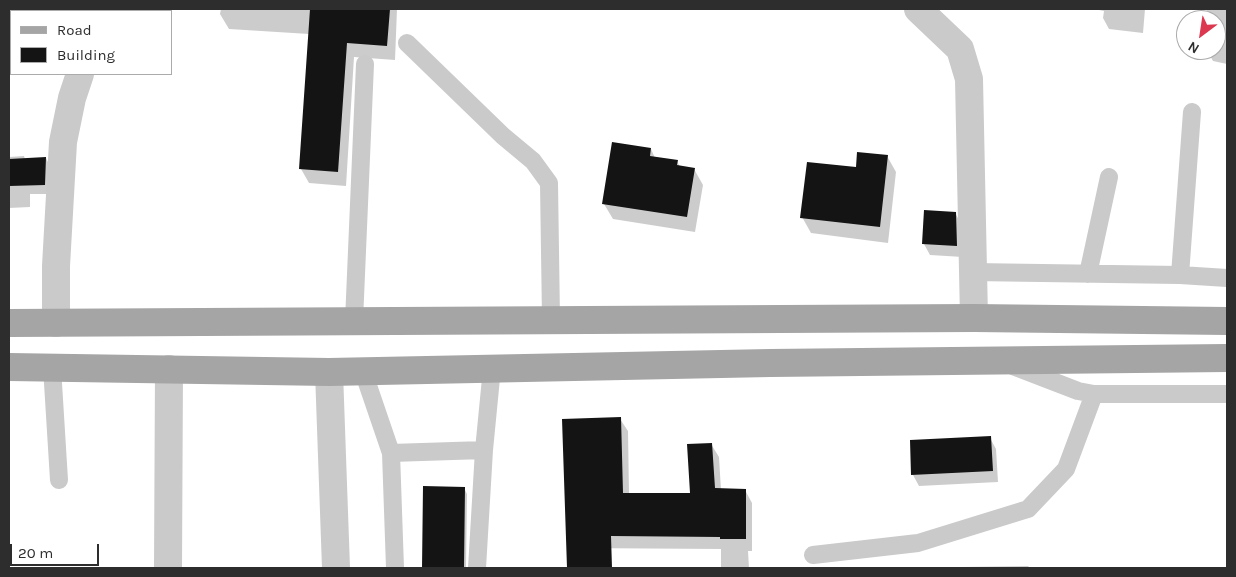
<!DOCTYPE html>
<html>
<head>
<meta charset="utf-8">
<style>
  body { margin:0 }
  #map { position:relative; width:1236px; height:577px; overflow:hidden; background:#fff; font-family:Karla,sans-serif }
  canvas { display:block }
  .frame { position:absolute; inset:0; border:10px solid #2d2d2d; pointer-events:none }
  .legend { position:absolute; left:10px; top:10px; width:162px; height:65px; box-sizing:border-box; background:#fff; border:1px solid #ababab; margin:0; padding:6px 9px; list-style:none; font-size:15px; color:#2d2d2d }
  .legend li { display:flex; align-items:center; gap:10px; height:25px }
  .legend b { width:25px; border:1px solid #ababab }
  .north { position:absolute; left:1176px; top:10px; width:50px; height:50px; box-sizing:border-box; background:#fff; border:1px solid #ababab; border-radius:50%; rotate:211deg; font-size:14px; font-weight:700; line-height:20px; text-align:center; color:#2d2d2d }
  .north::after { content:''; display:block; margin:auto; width:18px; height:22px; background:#dc384f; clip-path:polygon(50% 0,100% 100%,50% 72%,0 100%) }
  .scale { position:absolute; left:10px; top:544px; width:89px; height:22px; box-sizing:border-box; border:2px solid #2d2d2d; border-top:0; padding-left:6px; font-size:15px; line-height:18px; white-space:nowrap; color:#2d2d2d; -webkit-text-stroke:4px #fff; paint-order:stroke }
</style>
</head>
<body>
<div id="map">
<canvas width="1236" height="577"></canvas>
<div class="frame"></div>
<ul class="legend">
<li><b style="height:6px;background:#a5a5a5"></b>Road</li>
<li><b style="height:14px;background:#141414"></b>Building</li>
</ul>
<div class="north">N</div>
<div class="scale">20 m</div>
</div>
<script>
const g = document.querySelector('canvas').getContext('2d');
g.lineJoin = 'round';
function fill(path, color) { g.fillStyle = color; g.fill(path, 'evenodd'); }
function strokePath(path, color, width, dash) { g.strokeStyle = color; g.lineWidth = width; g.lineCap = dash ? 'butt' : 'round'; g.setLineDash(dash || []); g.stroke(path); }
const shadow = new Path2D(`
  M40,9H63V11H40Z
  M221,9H397L395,60L354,57L346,186L309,183L301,169L309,34L229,29L220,14Z
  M1094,9H1145L1143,33L1109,29L1103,18L1104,11Z
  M1205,9H1227V64L1213,61L1207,50H1216V20H1207L1209,13Z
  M651,149L655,158L677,161L680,167L694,169L703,185L695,232L613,219L604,204Z
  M24,156L25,159L46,158L51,168L50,194H30V207L9,208V157Z
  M887,156L896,172L888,243L811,233L802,217L857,169Z
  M955,213L962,225L963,257L930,255L924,244Z
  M620,419L628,431L629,494L692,495L711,444L719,457L721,490H745L752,503V551H748L749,568H721V549L574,548Z
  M990,438L996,449L998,482L919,486L913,475L911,441Z
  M424,488H464L467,494L466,568H423Z
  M1028,566L1030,568H962V567Z`);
const building = new Path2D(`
  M310,9H390L387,46L347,43L338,172L299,169Z
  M612,142L651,148L650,156L678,160L677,165L695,168L687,217L602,204Z
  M857,152L888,155L880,227L800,218L807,162L856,167Z
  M46,157L45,185L9,186V159Z
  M924,210L956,212L957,246L922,244Z
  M621,417L623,493H690L687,444L712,443L715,488L746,489V539H720V537L611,536L612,568H567L562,419Z
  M991,436L993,471L911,475L910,440Z
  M423,486L465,487L464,568H422Z`);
const service = new Path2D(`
  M407,43L503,136L533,161L549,183L551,319
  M972,272L1180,275L1227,278
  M1088,274L1109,177
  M1180,275L1192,112
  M354,321L365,64
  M1013,366L1078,391L1094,394H1227
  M52,367L59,480
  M363,371L391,453L395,568
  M391,453L484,450
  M813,555L918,543L1028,509L1066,469L1094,394
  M477,568L484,450L492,368`);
const minor = new Path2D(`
  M918,9L960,49L969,79L974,318
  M103,11L104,9
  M56,323V266L63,142L72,98L80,74
  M329,372L336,568
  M168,568L169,369`);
const primary = new Path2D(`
  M9,323L974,318L1227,321
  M9,367L329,372L770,363L1227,358`);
fill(shadow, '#0003');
fill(building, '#141414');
strokePath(service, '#cacaca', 18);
strokePath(minor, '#cacaca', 28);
strokePath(primary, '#a5a5a5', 28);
</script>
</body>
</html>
